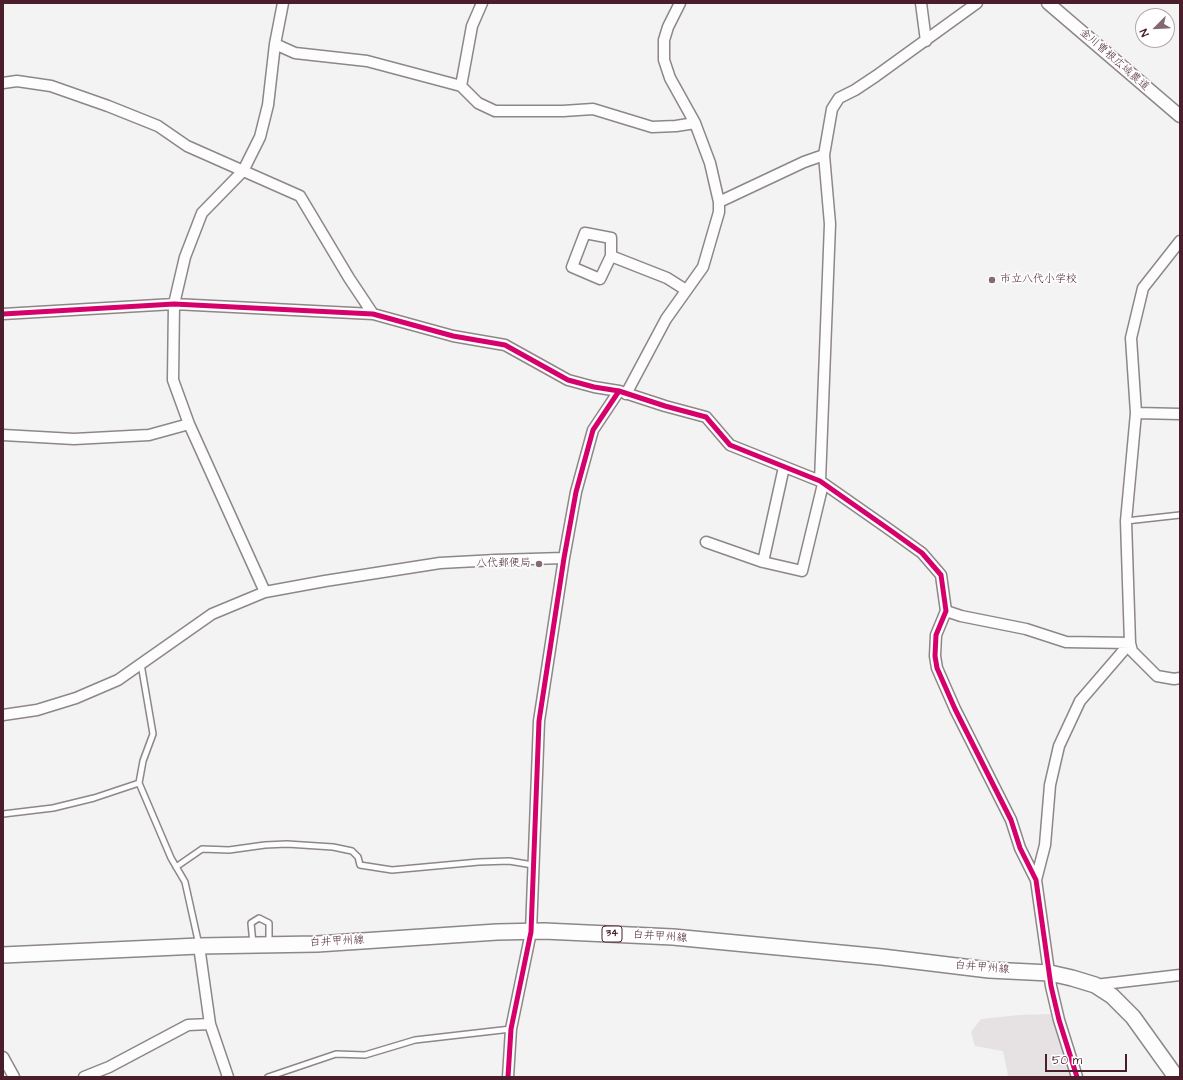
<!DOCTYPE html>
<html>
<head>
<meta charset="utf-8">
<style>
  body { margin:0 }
  #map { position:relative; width:1183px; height:1080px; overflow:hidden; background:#f3f3f3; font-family:"Architects Daughter",sans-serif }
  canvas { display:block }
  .frame { position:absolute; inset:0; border:4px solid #4a1f2b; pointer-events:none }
  .north { position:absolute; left:1135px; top:8px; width:40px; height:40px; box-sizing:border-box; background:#fff; border:1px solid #b7a5aa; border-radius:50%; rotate:246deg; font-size:11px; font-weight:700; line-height:16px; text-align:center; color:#4a1f2b }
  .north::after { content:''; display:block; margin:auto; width:14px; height:18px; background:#856971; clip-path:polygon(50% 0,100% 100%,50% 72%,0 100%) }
  .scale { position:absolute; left:1045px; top:1054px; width:82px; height:18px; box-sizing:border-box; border:2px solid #4a1f2b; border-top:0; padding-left:5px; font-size:12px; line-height:14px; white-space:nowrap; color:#4a1f2b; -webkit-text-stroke:3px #fff; paint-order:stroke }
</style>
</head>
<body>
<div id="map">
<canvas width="1183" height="1080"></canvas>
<div class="frame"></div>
<div class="north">N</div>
<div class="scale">50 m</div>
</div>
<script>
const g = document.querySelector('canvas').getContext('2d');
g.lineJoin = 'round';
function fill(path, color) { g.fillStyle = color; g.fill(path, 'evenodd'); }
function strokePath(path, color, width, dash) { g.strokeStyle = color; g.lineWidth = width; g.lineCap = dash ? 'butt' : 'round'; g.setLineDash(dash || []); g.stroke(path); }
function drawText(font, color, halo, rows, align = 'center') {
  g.font = font + ' "Architects Daughter","Klee One",sans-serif'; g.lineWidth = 3.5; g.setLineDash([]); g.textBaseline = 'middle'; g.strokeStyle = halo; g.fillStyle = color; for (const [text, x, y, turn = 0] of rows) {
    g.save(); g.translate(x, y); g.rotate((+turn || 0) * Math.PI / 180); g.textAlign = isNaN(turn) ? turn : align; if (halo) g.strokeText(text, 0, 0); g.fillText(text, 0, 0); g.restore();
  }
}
const green = new Path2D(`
  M1052,1014L1072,1077H1004L1008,1075L1003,1051L975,1046L971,1032L981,1019L1019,1015Z`);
const service = new Path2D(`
  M1126,521L1180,515
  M141,664L153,734L143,761L139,783L171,858L185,882L199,945
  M3,814L53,808L94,798L139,783
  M176,867L202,849L229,850L265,845L287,844L333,847L352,851L358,857L360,865L392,870L479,862L509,861L533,865
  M253,944L251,923L259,918L269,923V942
  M268,1077L336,1054L365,1055L415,1040L511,1029`);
const minor = new Path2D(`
  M921,3L926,41
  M275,44L295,53L367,61L461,86L478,103L495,111H563L593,109L652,127L676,126L695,123
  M3,83L17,81L51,86L108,106L158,126L187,146L300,196L349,278L373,314
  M461,86L472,26L482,3
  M719,202L804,162L824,155
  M1180,241L1143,288L1131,338L1136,413L1126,521L1130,643L1132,651L1157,676L1174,679L1180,678
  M611,256L600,279L572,267L585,233L611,238V256L667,278L686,290
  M3,314L174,304L373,314L453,336L505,345L568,380L594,387L619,391L665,406L706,417L730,445L820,481L890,530L922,553L941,575L946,611L936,635L935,656L937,668L955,709L1011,820L1020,848L1036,880L1051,986L1059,1020L1077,1077
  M626,394L666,319L703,267L719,212V202L710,163L695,123L670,78L664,60V40L668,27L680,3
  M1136,413L1180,414
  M3,435L74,439L149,435L189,424
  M820,481L830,224L824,155L832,109L839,98L855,90L876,76L977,3
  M706,542L763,562L802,571L823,484
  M763,562L784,467
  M265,592L189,424L173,380L174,304L185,257L202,213L243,171L260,137L268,105L275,44L283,3
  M946,611L961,616L1026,629L1066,642L1130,643
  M3,715L37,710L76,698L118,680L212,614L265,592L325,581L440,563L496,560L564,558
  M1036,880L1045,845L1050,785L1059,746L1080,701L1130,643
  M199,946L210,1024L228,1077
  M1095,985L1180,975
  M3,1057L14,1077
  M84,1077L109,1067L188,1025L210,1024
  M508,1077L511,1029L531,932L539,721L564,558L576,492L593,430L619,391`);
const tertiary = new Path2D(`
  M1048,3L1180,116`);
const primary = new Path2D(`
  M3,955L199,946L317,944L497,932L544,931L673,937L882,957L989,970L1050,973L1072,978L1095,985L1112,996L1133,1017L1176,1077`);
const cycleway = new Path2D(`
  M3,314L174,304L373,314L453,336L505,345L568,380L594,387L619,391L665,406L706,417L730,445L820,481L890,530L922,553L941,575L946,611L936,635L935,656L937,668L955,709L1011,820L1020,848L1036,880L1051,986L1059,1020L1077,1077
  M508,1077L511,1029L531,932L539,721L564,558L576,492L593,430L619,391`);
const markers = [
  [992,280,4,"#856971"],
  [539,564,4,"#856971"]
];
const shields = [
  [612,934,20]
];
const shieldNames = [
  ["34",612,934]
];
const streetNames = [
  ["金川曽根広域農道",1114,60,41],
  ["白井甲州線",660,937,4],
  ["白井甲州線",337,942,-3],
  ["白井甲州線",982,968,5]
];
const poiNames = [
  ["市立八代小学校",1000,280],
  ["八代郵便局",531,564,"right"]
];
fill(green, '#e6e1e2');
strokePath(service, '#8e8688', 8);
strokePath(minor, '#8e8688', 13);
strokePath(tertiary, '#8e8688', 15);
strokePath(primary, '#8e8688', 18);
strokePath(service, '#fdfdfd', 5);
strokePath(minor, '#fdfdfd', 10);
strokePath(tertiary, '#fdfdfd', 12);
strokePath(primary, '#fdfdfd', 15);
strokePath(cycleway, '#d6006c', 5);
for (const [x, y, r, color] of markers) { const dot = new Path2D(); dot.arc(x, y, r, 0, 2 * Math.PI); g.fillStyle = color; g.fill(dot); strokePath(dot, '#fff', 1.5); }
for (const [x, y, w] of shields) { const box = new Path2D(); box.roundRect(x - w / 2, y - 8, w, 16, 3); g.fillStyle = '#fff'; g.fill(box); strokePath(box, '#4a1f2b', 1); }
drawText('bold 10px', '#4a1f2b', null, shieldNames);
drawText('11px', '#4a1f2b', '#fff', streetNames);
drawText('11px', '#4a1f2b', '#fff', poiNames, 'left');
</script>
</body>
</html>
